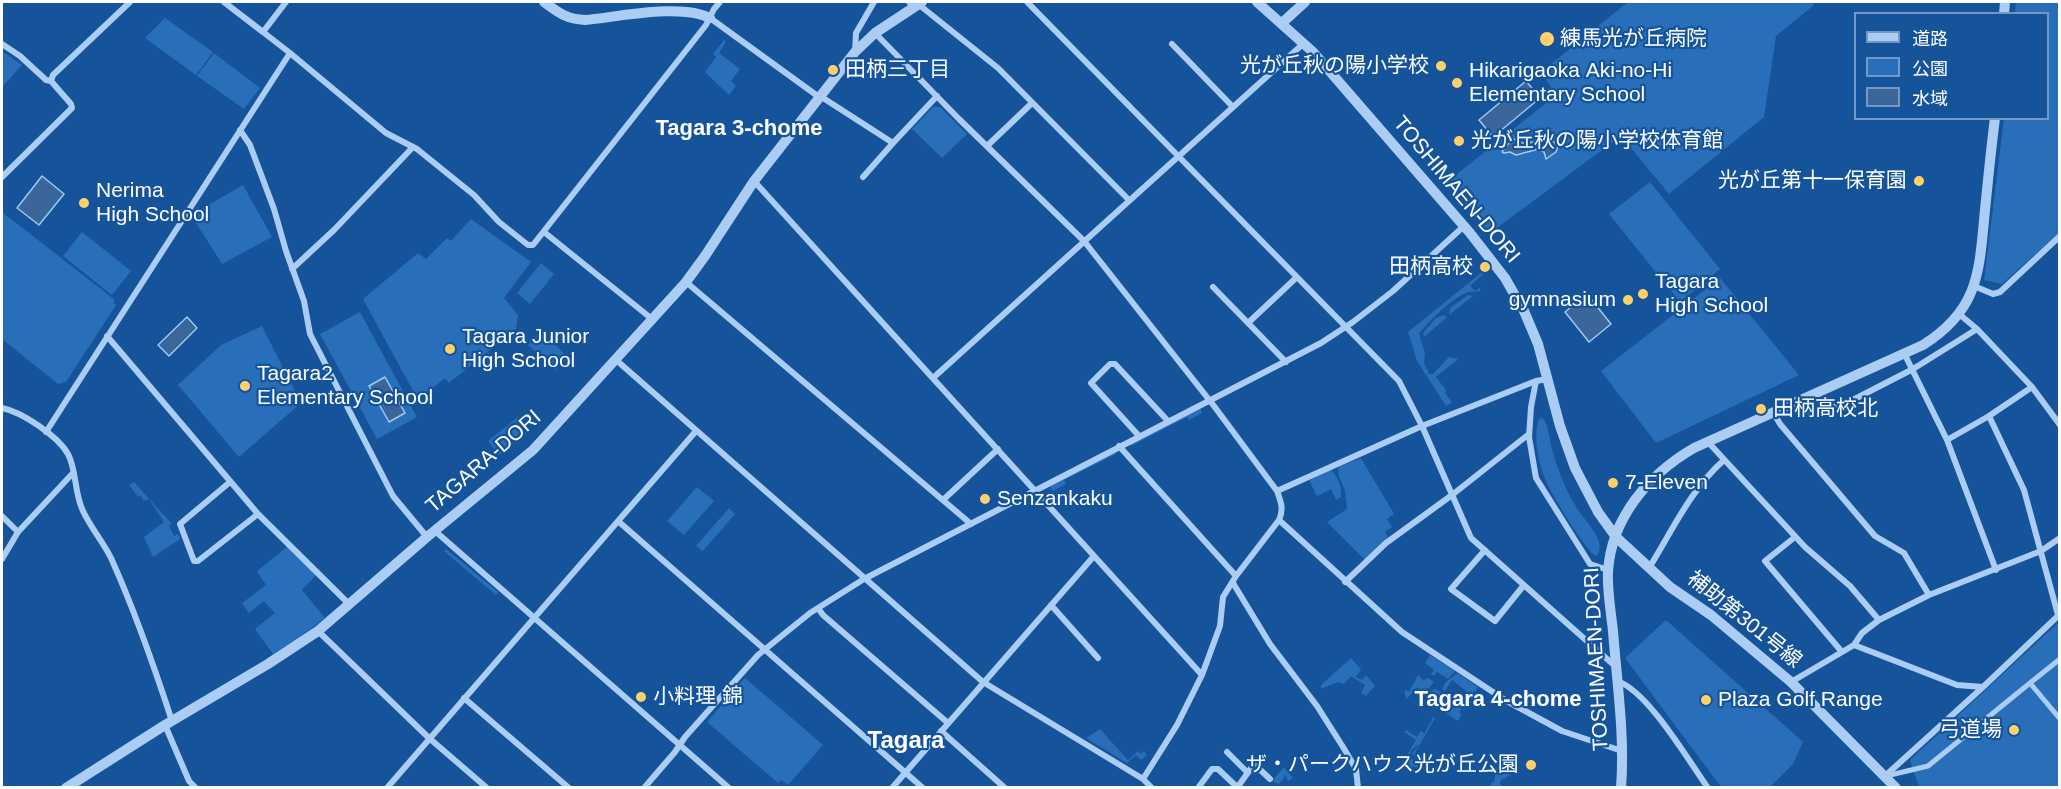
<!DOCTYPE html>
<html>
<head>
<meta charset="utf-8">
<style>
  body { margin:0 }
  #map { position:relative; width:2061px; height:789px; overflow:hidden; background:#15549b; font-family:Helvetica,"Noto Sans JP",sans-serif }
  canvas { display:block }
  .frame { position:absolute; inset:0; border:3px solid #fff; pointer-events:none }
  .legend { position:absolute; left:1854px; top:12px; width:195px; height:108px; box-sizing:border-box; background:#15549b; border:2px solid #7398c3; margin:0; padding:8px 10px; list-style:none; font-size:18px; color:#fff }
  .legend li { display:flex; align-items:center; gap:12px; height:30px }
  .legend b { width:30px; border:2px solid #7398c3 }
</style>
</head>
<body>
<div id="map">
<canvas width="2061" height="789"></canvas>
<div class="frame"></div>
<ul class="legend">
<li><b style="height:8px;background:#abcdf3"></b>道路</li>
<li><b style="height:16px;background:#286eb9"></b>公園</li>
<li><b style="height:16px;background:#3a669a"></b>水域</li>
</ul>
</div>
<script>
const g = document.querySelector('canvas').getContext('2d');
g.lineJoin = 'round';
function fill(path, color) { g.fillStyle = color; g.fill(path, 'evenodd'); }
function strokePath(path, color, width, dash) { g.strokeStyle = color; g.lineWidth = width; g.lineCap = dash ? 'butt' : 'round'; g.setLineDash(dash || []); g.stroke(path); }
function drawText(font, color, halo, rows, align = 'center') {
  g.font = font + ' Helvetica,"Noto Sans JP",sans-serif'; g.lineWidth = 4.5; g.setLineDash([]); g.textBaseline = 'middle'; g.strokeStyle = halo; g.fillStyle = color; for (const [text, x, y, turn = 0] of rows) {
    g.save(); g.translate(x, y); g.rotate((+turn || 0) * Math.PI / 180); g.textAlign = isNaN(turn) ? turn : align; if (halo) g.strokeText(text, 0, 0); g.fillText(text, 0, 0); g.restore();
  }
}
const green = new Path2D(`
  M1628,2H1812L1814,5L1776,36L1764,117L1669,194L1621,136L1490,233L1447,182L1556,95L1541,72Z
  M2016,2H2059L2060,232L2002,284L1984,280L2004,119L2048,118V14L2015,13Z
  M165,18L213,52L196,75L145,38Z
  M724,40L726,42L719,53L740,69L731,81L736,86L729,95L705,72L716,57L713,54Z
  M2,51L22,65L2,87Z
  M214,53L260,88L244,109L197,76Z
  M933,107H940L967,134L942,158L912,129Z
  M1650,182L1720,269L1680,302L1609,214Z
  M243,185L272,237L222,264L191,215Z
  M2,212L115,300L113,303L116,305L66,382L58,384L2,339Z
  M471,219L531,262L504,298L518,315L516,329L449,383L445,378L418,400L363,299L418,253L426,259L447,238L451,241Z
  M82,232L131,271L112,295L63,256Z
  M541,263L554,274L530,304L517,293Z
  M1481,273L1483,274L1470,286L1475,291L1481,287L1480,291C1476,292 1470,291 1466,293C1451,299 1429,321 1419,334L1425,353L1424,363L1429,374H1433L1449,357L1458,359L1436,377L1446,390L1445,393L1452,402L1446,406L1417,361L1408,332Z
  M1720,278L1799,375L1656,443L1601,371Z
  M1468,295L1473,296L1449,315L1450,308Z
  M360,312L417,417L377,439L320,334Z
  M1443,315L1447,317L1424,337L1423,333L1436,318Z
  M262,326L301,403L239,457L178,385L221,345Z
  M540,331L568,357L556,370L528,345Z
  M1200,408L1202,413L1189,420L1187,417L1131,446V444Z
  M518,417L529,431L499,455L488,441Z
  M1543,418C1549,426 1549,439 1552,449C1557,468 1565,488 1575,505C1582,518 1610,543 1596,556C1584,549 1548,489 1543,474C1538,458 1533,434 1539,419Z
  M1115,452L1116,454L1064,480L1066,484L1053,491L1050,486Z
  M1361,458L1394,514L1387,519L1392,527L1385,532L1388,537L1365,560L1327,522L1347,509L1345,491L1338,474L1339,467Z
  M1331,470C1338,476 1342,488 1341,497L1336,500L1331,489L1317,496L1309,480Z
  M134,482L172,524L169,526L174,536L178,534L180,539L153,557L144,537L164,522L149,499L144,501L140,495L138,497L129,485Z
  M697,487L714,501L684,535L667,521Z
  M729,508L735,514L703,551L696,546Z
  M288,546L316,575L302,590L325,618L298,638L273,654L255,629L275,613L264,601L249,613L242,603L266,585L257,571Z
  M446,549L498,592L496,595L444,551Z
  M1666,620L1803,742L1793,764L1770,787H1721L1625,658Z
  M2059,622V787H1919L1910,760Z
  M1430,655L1455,671L1448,679L1437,672L1434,676L1431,674L1434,670L1425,663Z
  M1351,658L1361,669L1356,677L1362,680L1366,675L1375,686L1366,696L1361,693L1365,685L1351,676L1344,684L1338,682L1321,689V685Z
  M1457,673L1478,687L1465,709L1462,707L1459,713L1462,714L1458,721L1425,700L1428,693L1435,689L1443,693L1439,701L1448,709L1450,707L1453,709L1457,703L1463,705L1465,702L1460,698L1466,691L1452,680L1445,691L1442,689L1446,682Z
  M1418,675L1423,680L1428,678L1434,682L1429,688L1422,691L1417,687L1407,699L1404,692L1406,690L1409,692Z
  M745,678L823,745L788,785L781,780L778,783L707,722Z
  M1434,716L1435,718L1415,753V757L1412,753L1417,748L1418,744L1411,751L1410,757L1414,761L1417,759L1426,769L1401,765L1416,740L1404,732L1406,730L1417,737L1421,731L1424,733L1420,741Z
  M1100,729L1128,760L1138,751L1141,754L1144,751L1147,755L1141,760L1136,755L1127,763L1086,738Z
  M1284,767L1293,778L1288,781L1285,775L1284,778L1279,784L1274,782L1273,780Z
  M1497,767L1514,772L1506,778L1501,780L1500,784L1503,787H1490L1492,782H1494Z`);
const water = new Path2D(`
  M1526,81L1540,98L1493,137L1479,120Z
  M1544,135L1548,136L1558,146L1556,152L1546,159L1544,152L1539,149L1516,155L1510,152L1504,153L1502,152L1505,147L1514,139L1522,143L1538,142L1540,139L1538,136Z
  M42,176L64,194L39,225L17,208Z
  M1587,294L1611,324L1589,342L1565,312Z
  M187,317L197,328L169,356L158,345Z
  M385,377L405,413L389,422L369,386Z`);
const pedestrian = new Path2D(`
  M2060,659L2030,683L2060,719
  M1886,776L1928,766L2030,683`);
const minor = new Path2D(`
  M224,2L263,32
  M909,2L918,4L998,68L1129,200
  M1027,2L1399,381L1422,426L1471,538L1615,666
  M710,18L819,97
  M875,33L959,119L1084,241L1214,406L1277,491C1281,502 1284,509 1279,520L1236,576L1223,597L1220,626L1202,675L1177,725L1143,779
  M2,44L20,56L46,80L51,81
  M1172,44L1232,106
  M855,52L856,33L874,2
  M290,53L386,133L417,149L474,195L499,222L528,245H533L706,25L714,9L720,2
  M820,96L893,143L937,96
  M240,130L250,145L274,209L286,251L304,301L310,334L393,496L427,537
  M987,146L1032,103
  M2,177L72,108L71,104L51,81L53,75L130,2
  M863,177L893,143
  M754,181L1202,675
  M544,232L652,319
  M292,269L334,230L413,147
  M686,282L971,524
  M1974,286L1993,294L2000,292L2060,236
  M1213,287L1286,362
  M1959,314L1977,329L2032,387L2060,425
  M1248,323L1297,277
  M107,336L258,514L349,604
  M1904,353L1947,440L1996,570
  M615,359L983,682L1143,779L1152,788
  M933,378L1304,43
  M1536,381L1531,407L1529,437L1536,478L1590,564L1608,570
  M1801,400L1810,412L1843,405L1913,369L1977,329
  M2,408C22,412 58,436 68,454C77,471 74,493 83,511C91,528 103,542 111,558C135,611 154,666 172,721
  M1773,412L1780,424L1875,536L1904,553L1929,595
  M1989,416L2024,490L2058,615
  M46,432L290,53L263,32L286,2
  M1139,436L1091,383L1110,364H1115L1168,421
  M1947,440L1989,416L2032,387
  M1708,442L1805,547L1850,586L1879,620
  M1119,446L1236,576
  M230,482L180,524L194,561H198L258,514
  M1277,491L1422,426L1536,381L1548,379
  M943,500L998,449
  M2,516L18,532
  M1279,520L1402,632L1505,700L1562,731L1622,751
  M618,521L923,788
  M435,531L729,788
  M1795,537L1765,561L1842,652
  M1485,550L1451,589L1495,621L1524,585
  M2,559L18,532L73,473
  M1649,568C1672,531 1691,489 1724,460
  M1345,582L1386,543L1452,495L1529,434
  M1233,583L1270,644L1317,706L1343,747L1356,769L1358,788
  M1051,605L1098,658
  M818,608L823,615L948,723
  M318,631L429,738L487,788
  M1854,645L1957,685L1983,687
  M1617,681C1648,691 1688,760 1708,788
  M1791,682L1854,645L1862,633L1879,620L1929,595L2041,551L2060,538
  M464,698L569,788
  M165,725L189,781L196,788
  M941,731L1005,788
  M1227,752L1247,772
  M1885,776L1983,687L2060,614
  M387,788L696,431
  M644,788L675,752L685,737L758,655L810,613L864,579L1321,343L1353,322L1393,291L1464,226
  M892,788L1094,556
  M1198,788L1212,769H1218L1238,788
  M1237,788L1254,764L1270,779`);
const tertiary = new Path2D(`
  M544,2C559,13 566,19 585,20C618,17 681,3 710,18
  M1257,2L1313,52L1470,233L1505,278L1524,311L1538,344L1560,426L1575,468L1598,512L1616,537L1670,587L1711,615L1791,682L1896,788
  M2004,14L2005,2
  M1282,23L1305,2
  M66,788L165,725L268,664L318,631L427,537L533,450L686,282L705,256L754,181L855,52L875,33L922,2
  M1621,788C1625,736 1617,683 1613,631C1611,612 1607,591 1608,572C1611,518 1649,474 1694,448L1923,345C1980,309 1979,271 1985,210C1988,180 1991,149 1995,118`);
const markers = [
  [1547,39,8,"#ffd06c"],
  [1441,66,6,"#ffd06c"],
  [833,70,6,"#ffd06c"],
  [1457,83,6,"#ffd06c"],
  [1459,141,6,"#ffd06c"],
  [1919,181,6,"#ffd06c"],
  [84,203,6,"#ffd06c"],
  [1485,267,6,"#ffd06c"],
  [1643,294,6,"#ffd06c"],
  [1628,300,6,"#ffd06c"],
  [450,349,6,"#ffd06c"],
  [245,386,6,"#ffd06c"],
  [1761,409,6,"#ffd06c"],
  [1613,483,6,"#ffd06c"],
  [985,499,6,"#ffd06c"],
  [641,697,6,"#ffd06c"],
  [1706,700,6,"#ffd06c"],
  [2014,730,6,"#ffd06c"],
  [1531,765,6,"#ffd06c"]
];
const poiNames = [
  ["練馬光が丘病院",1560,39],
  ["光が丘秋の陽小学校",1429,66,"right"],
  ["田柄三丁目",845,70],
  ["Hikarigaoka Aki-no-Hi",1469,71],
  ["Elementary School",1469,95],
  ["光が丘秋の陽小学校体育館",1471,141],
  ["光が丘第十一保育園",1907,181,"right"],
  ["Nerima",96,191],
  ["High School",96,215],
  ["田柄高校",1473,267,"right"],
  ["Tagara",1655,282],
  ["High School",1655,306],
  ["gymnasium",1616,300,"right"],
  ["Tagara Junior",462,337],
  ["High School",462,361],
  ["Tagara2",257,374],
  ["Elementary School",257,398],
  ["田柄高校北",1773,409],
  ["7-Eleven",1625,483],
  ["Senzankaku",997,499],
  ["小料理 錦",653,697],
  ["Plaza Golf Range",1718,700],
  ["弓道場",2002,730,"right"],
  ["ザ・パークハウス光が丘公園",1519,765,"right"]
];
const streetNames = [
  ["TOSHIMAEN-DORI",1456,190,50],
  ["TAGARA-DORI",484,462,-41],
  ["補助第301号線",1744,620,39],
  ["TOSHIMAEN-DORI",1597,659,-93]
];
const neighbourhoodNames = [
  ["Tagara 3-chome",739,129],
  ["Tagara 4-chome",1498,700]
];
const quarterNames = [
  ["Tagara",906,741]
];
fill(green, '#286eb9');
fill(water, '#3a669a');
strokePath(water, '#9dc9f5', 1.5);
strokePath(pedestrian, '#abcdf3', 5);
strokePath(minor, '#abcdf3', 6);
strokePath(tertiary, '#abcdf3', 10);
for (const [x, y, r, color] of markers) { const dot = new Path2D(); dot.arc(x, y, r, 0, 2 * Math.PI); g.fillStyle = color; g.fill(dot); strokePath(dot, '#15549b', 2); }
drawText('21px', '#fff', '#15549b', poiNames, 'left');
drawText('21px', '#fff', '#15549b', streetNames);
drawText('bold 22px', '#fff', '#15549b', neighbourhoodNames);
drawText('bold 24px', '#fff', '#15549b', quarterNames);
</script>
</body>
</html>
